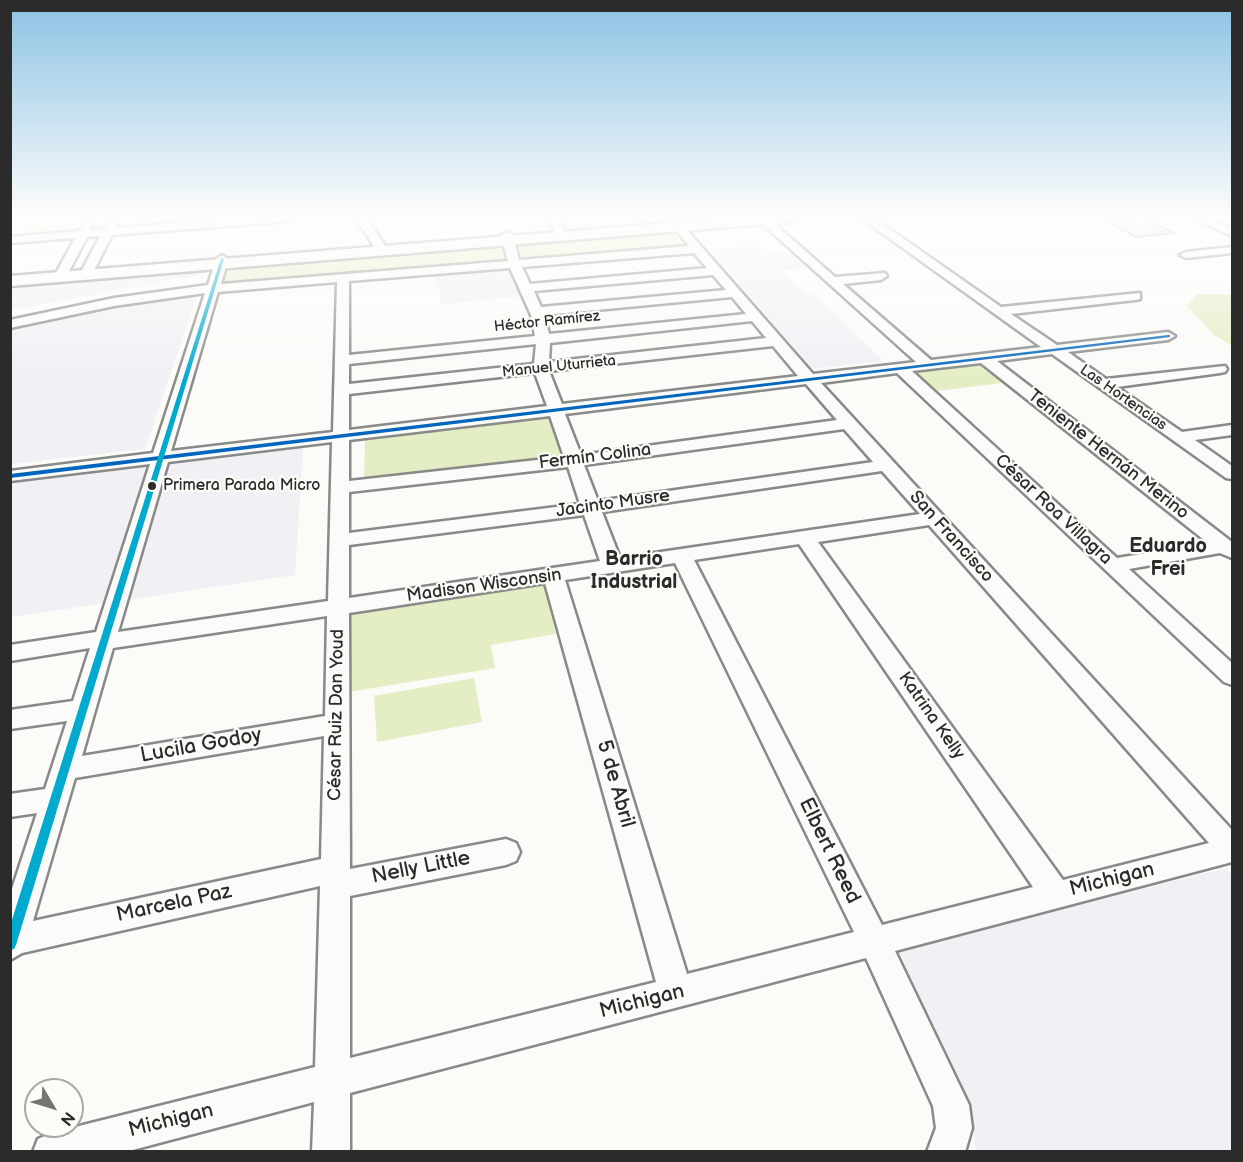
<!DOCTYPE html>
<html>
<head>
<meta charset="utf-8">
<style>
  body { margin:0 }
  #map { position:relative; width:1243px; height:1162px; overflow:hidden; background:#fcfbf8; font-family:"Balsamiq Sans",sans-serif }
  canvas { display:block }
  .frame { position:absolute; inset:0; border:12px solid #2b2b2b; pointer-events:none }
  .north { position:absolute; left:24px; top:1078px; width:60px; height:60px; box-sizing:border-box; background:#fdfcf7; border:2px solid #a9a8a5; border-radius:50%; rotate:128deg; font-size:16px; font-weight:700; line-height:24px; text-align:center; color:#2b2b2b }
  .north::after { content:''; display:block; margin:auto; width:21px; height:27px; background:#747473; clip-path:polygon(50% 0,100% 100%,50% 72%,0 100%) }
</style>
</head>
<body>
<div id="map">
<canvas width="1243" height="1162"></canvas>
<div class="frame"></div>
<div class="north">N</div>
</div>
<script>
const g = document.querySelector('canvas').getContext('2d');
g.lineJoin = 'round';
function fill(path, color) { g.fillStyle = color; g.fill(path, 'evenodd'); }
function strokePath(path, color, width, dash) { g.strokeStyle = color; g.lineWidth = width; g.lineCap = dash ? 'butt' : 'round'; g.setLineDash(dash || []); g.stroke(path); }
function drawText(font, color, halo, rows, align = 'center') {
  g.font = font + ' "Balsamiq Sans",sans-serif'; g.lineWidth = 4.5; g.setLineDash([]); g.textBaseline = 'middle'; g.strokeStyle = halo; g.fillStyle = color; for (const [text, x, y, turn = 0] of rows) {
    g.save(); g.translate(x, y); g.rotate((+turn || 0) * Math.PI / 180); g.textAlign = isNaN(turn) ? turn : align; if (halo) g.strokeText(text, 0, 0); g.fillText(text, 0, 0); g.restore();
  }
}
const built = new Path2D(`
  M759,245L769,254L793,252L810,268L782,271L806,295L814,294L883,361L813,369L709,249Z
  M210,266L206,274L11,310V283Z
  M514,267L525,296L442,304L434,273Z
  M197,295L145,449L11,464V329L133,304Z
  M303,448L295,575L11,617V483Z
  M1227,868L1232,875V1151H976L971,1115L894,951Z`);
const green = new Path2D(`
  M38,218H77L67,234L24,237Z
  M672,233L687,248L222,285L226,267Z
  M1197,294H1232V346L1213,334L1187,306Z
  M972,364L983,366L1002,383L937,391L919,375L918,371Z
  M557,414L573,456L364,481L365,438Z
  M543,584L556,634L491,645L495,668L349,692L350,614Z
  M474,678L482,722L377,742L374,696Z`);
const building = new Path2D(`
  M1099,218H1143L1174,233L1136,237Z`);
const minor = new Path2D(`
  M244,218H296L291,221L112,235L92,274L86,278L80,274L100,236L87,237L66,277L60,281L54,277L75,238L10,243V237L79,231L84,222L88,221L93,224L90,230L104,229L109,220L113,219L118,222L115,228Z
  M356,218H367L385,246L383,248H375Z
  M547,218H558L564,231L563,233H555Z
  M756,218H768L835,277L885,273L887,276L881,280L843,284L931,360L1041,347L861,218H874L1001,307L1140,293V299L1135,300L1011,314L1057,345L1168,332L1175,336L1168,340L1068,352L1106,379L1225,366L1227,369L1225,372L1220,373L1117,387L1182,432L1232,425V435L1195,440L1232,466V479L1226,478L1052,354L997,361L1232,542V558L1220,553L1129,569L1232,663V685L1224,682L897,373L821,383L1232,830V862L895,951L969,1105L972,1128L965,1152H927L936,1128L933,1106L866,958L350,1093V1152H312L314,1102L125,1152H33L38,1139L51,1133L315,1067L320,886L22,953L10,960V895L37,813L10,817V794L45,789L67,721L10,729V710L73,701L90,648L10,661V645L96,632L150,464L10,481V471L153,453L205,293L114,306L10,328V320L114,298L208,285L216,259L222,255L228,259L221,284L508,261L501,235L507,232L513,235L519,260L689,246L669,222L674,219L678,220L813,374L916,362ZM694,253L707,268L530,284L522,267ZM510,268L531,315L535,336L349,355V281ZM713,275L726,290L541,307L534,291ZM337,282L333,432L171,451L218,292ZM732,297L746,314L549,334L544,315ZM752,321L766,338L549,362L550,343ZM536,344L534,364L349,384V364ZM773,346L798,376L562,404L549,371ZM981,363L1208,543L1117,558L912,371ZM535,373L547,406L349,430V394ZM806,384L837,420L581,455L565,414ZM550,416L564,457L349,481V440ZM844,429L873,462L598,501L584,465ZM332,442L328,601L118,632L168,462ZM568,467L580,504L349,533V492ZM882,471L920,514L620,558L602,512ZM584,515L600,561L349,598V545ZM929,525L1209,843L1063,880L818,542ZM799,544L1033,887L882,925L694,560ZM675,563L854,932L687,974L565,580ZM545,583L656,982L350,1058V896L506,865L516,861L520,852L516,843L506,839L350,869L349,613ZM327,616L325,716L82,756L113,648ZM324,736L321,859L33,921L75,778Z
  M1194,218H1209L1232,229V236Z
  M1232,247V253L1186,258L1180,255L1186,252Z`);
const major = new Path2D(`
  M733,218H796L790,222L10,286V276Z`);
const bus1 = new Path2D(`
  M1168,335H1170V337L10,478V474Z`);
const bus2 = new Path2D(`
  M221,258L224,259L16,945L14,949L10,950V926Z`);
const markers = [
  [152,486,5,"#2b2b2b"]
];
const farStreetnames = [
  ["Héctor Ramírez",547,322,-6],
  ["Manuel Uturrieta",559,367,-6],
  ["Las Hortencias",1123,398,35]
];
const busNames = [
  ["Primera Parada Micro",163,486]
];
const streetNames = [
  ["Teniente Hernán Merino",1108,455,38],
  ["Fermín Colina",595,457,-7],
  ["Jacinto Musre",613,504,-8],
  ["César Roa Villagra",1053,510,43],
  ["San Francisco",951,537,48],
  ["Madison Wisconsin",484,586,-8],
  ["César Ruiz Dan Youd",337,715,-89],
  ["Katrina Kelly",931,716,55]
];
const neighbourhoodNames = [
  ["Eduardo",1168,547],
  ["Frei",1168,570],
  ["Barrio",634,560],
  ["Industrial",634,583]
];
const nearStreetnames = [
  ["Lucila Godoy",201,746,-10],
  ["5 de Abril",615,784,74],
  ["Elbert Reed",829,851,64],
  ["Nelly Little",421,868,-11],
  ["Michigan",1112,880,-14],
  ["Marcela Paz",174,904,-12],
  ["Michigan",642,1002,-14],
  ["Michigan",171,1121,-14]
];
fill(built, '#f0f0f5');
fill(green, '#e3eec4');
fill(building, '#dddde5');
strokePath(building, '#898987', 1.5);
strokePath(minor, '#898987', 5);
strokePath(major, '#898987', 5);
fill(minor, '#fbfbf9');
fill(major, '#fbfbf9');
fill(bus1, '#0065bd');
fill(bus2, '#00a9ce');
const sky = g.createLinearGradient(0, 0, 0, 381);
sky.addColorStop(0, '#8bc2e3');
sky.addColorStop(0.57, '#fefdfc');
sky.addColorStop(1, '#fefdfc00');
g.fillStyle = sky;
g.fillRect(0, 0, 1243, 381);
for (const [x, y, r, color] of markers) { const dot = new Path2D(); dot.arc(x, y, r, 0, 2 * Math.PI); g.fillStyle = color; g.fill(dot); strokePath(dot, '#fdfcf7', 2); }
drawText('15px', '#2b2b2b', '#fdfcf7', farStreetnames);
drawText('16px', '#2b2b2b', '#fdfcf7', busNames, 'left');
drawText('18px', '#2b2b2b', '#fdfcf7', streetNames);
drawText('bold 20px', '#2b2b2b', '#fdfcf7', neighbourhoodNames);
drawText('21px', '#2b2b2b', '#fdfcf7', nearStreetnames);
</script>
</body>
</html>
